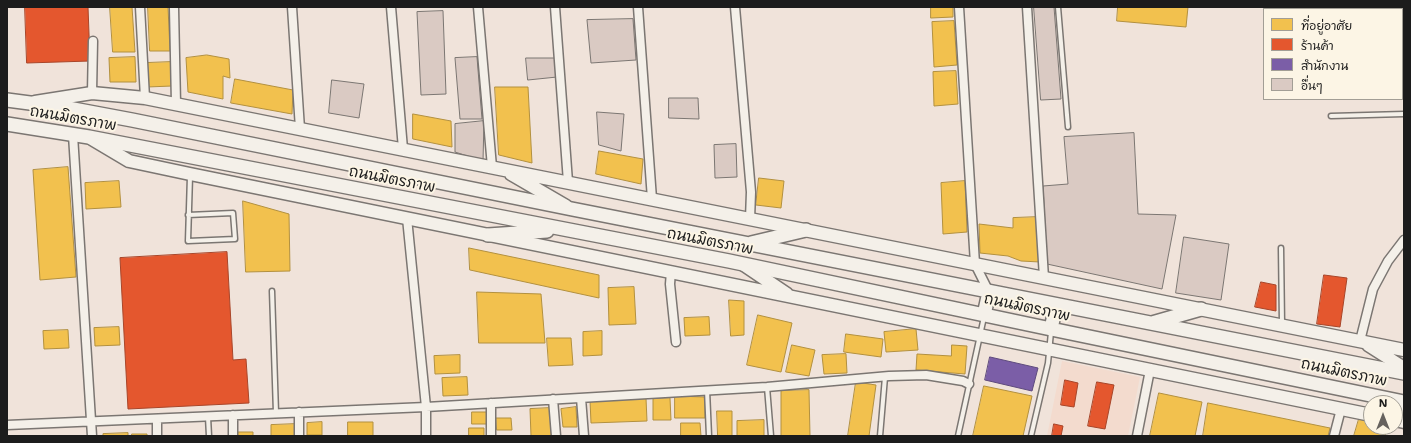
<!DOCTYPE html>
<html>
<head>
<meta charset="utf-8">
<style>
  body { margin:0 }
  #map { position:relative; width:1411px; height:443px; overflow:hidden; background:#f0e3da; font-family:"Shantell Sans","Playpen Sans Thai",sans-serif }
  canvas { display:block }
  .frame { position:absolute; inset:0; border:8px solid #1c1c1c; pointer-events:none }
  .legend { position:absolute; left:1263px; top:8px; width:140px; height:92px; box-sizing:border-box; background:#fcf5e5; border:1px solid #a29e95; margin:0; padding:5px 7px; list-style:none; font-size:12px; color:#1c1c1c }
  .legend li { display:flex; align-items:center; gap:8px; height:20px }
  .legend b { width:20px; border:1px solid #a29e95 }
  .north { position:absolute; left:1363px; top:395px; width:40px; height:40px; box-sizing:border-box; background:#fcf5e5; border:1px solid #a29e95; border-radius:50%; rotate:0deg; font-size:11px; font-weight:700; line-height:16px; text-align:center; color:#1c1c1c }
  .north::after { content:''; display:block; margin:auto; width:14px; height:18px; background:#66625e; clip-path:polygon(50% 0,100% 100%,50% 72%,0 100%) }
</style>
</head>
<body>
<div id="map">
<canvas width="1411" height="443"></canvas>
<div class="frame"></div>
<ul class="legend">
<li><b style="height:11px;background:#f2c14e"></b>ที่อยู่อาศัย</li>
<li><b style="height:11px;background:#e4572e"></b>ร้านค้า</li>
<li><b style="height:11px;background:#7b5ea7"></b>สำนักงาน</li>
<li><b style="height:11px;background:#dacac3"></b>อื่นๆ</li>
</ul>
<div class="north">N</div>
</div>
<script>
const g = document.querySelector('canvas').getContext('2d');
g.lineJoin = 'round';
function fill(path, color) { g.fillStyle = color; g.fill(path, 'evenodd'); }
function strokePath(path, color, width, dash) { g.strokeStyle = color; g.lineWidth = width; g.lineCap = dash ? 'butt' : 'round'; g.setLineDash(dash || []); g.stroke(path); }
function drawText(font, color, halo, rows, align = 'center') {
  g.font = font + ' "Shantell Sans","Playpen Sans Thai",sans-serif'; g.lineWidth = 4; g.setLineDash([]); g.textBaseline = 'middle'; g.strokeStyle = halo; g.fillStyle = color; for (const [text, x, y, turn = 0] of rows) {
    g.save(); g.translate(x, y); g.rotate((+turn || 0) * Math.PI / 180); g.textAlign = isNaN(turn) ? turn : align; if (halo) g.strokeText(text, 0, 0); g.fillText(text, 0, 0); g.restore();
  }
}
const built = new Path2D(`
  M1062,361L1140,377L1128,436H1047Z`);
const homes = new Path2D(`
  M110,7H132L135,52H113Z
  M148,7H168L170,51H150Z
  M931,7H953V17L931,18Z
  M1118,7H1188L1186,27L1117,21Z
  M1402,15H1404V45H1402Z
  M954,21L957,65L934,67L932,22Z
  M207,55L229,59L230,78L223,76V99L188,92L186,58Z
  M135,57L136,82H110L109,58Z
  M171,62L172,86L147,87L146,63Z
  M956,71L958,104L934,106L933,72Z
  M235,79L293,90L292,114L231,103Z
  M495,87H528L532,163L499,155Z
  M413,114L451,121L452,147L413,139Z
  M599,151L643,159L641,184L596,174Z
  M68,167L76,277L40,280L33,170Z
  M759,178L784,181L781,208L756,205Z
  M119,181L121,207L86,209L85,183Z
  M965,181L967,232L943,234L941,183Z
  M243,201L289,214L290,271L246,272Z
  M1038,217L1040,262L1021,261L1008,256L980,253L979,224L1013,228V218Z
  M469,248L599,275V298L470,270Z
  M634,287L636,324L609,325L608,288Z
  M477,292L541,294L545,343H479Z
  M729,300L744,301V335L731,336Z
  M758,315L792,323L781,372L747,365Z
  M709,317L710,335L685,336L684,318Z
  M119,327L120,345L95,346L94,328Z
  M916,329L918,350L886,352L884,332Z
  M68,330L69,348L44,349L43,331Z
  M602,331V355L583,356V332Z
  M846,334L883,339L881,357L844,352Z
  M547,338H571L573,365L549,366Z
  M792,345L815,350L809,376L786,372Z
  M952,345L967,346L965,374L916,370L917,354L951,356Z
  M846,354L847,373L824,374L822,355Z
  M460,355V373L435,374L434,356Z
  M467,377L468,395L443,396L442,378Z
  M856,382L876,385L869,436H848Z
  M984,386L1032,396L1023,436H973Z
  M809,390L810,436H781V391Z
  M1159,393L1202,402L1195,436H1150Z
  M675,396L705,397V418H675Z
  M646,398L647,421L591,423L590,400Z
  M670,398L671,420H653V399Z
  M1208,403L1330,428L1328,436H1203Z
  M576,407L577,427H563L561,409Z
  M550,408L552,436H531L530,409Z
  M717,411H732V436H718Z
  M472,412H487V424H472Z
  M496,418H511L512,430H497Z
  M1359,419L1371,422V427H1388L1385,436H1354Z
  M764,420V436H737V421Z
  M322,422V435H307V423Z
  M348,422H373V436H348Z
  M681,423H700L701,436H681Z
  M296,424V436H271V425Z
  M469,428H484V436H469Z
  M238,432H253V436H238Z
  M128,433V436H103V434Z
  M132,434H147V436H132Z`);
const shops = new Path2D(`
  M25,7H88L90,61L27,63Z
  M227,252L233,360L246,359L249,403L128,409L120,258Z
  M1324,275L1347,278L1340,327L1317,324Z
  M1261,282L1276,285V311L1255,307Z
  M1065,380L1078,383L1074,407L1061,405Z
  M1097,382L1114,385L1105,429L1088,426Z
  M1054,424L1063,426L1061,436H1052Z`);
const offices = new Path2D(`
  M990,357L1038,368L1032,391L985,380Z`);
const building = new Path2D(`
  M1034,7H1054L1061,99L1041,100Z
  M443,11L446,94L421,95L417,12Z
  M633,19L636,60L591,63L587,20Z
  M477,57L482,119H460L455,58Z
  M526,58H555L557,77L528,80Z
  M332,80L364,84L359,118L329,113Z
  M669,98H698L699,119L669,118Z
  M597,112L624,114L621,151L599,145Z
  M484,121L483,161L455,152V124Z
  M1134,133L1138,214L1176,215L1162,289L1047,264L1043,186L1068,184L1064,137Z
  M736,144L737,177L715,178L714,145Z
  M1184,237L1229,244L1221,300L1176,293Z`);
const service = new Path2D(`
  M1058,7L1068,127
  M1276,7V9
  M1402,47L1404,46
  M1331,116L1404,114
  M188,215L233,213L235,239L188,241L190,176
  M1281,248L1282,324
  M272,291L276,413
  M767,387L771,436
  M707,390L709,436
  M208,417L209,436
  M880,436L885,377
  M958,436L984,317
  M1031,436L1048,363L1051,332`);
const minor = new Path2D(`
  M140,7L145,98
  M292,7L300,129
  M391,7L403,149
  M478,7L492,167
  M555,7L568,182
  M638,7L652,199
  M735,7L751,192L750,219
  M959,7L975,264L989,292
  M1027,7L1044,278
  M174,8L176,104
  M92,93L93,41
  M73,135L92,436
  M407,218L426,407V436
  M671,272L670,284L676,342
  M1360,341L1373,289L1388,261L1404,240
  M581,398L584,436
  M553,399L556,436
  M233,415V436
  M157,419V436
  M7,425L426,407L767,387L889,376L926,375L963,381L969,384
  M299,436V412
  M491,436V403
  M1137,436L1150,370
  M1334,436L1341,409`);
const secondary = new Path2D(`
  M35,102L92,93L145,98L1404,350
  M92,139L129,161L190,174L1371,415
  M511,174L566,206
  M744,265L787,294
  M1368,345L1404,368
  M1395,420L1404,422`);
const primary = new Path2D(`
  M7,100L68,108L132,120L572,209L1404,373
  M7,124L89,137L729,261L1051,329L1404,402
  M488,235L547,231
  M751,243L806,230
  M984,315L989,292
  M1152,323L1201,309
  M1051,329L1056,305
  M1395,413L1404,412`);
const streetNames = [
  ["ถนนมิตรภาพ",73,119,10],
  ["ถนนมิตรภาพ",392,180,11],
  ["ถนนมิตรภาพ",710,242,11],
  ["ถนนมิตรภาพ",1027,308,12],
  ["ถนนมิตรภาพ",1344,373,12]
];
fill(built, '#f3dbce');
fill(homes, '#f2c14e');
strokePath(homes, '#b2903f', 1);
fill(shops, '#e4572e');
strokePath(shops, '#a84529', 1);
fill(offices, '#7b5ea7');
strokePath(offices, '#5e4a7d', 1);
fill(building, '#dacac3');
strokePath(building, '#7b7672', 1);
strokePath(service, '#7b7672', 7);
strokePath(minor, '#7b7672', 11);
strokePath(secondary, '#7b7672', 15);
strokePath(primary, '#7b7672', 16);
strokePath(service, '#f4f0e9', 4);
strokePath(minor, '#f4f0e9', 8);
strokePath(secondary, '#f4f0e9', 12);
strokePath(primary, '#f4f0e9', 13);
drawText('15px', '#1c1c1c', '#fcf5e5', streetNames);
</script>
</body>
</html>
